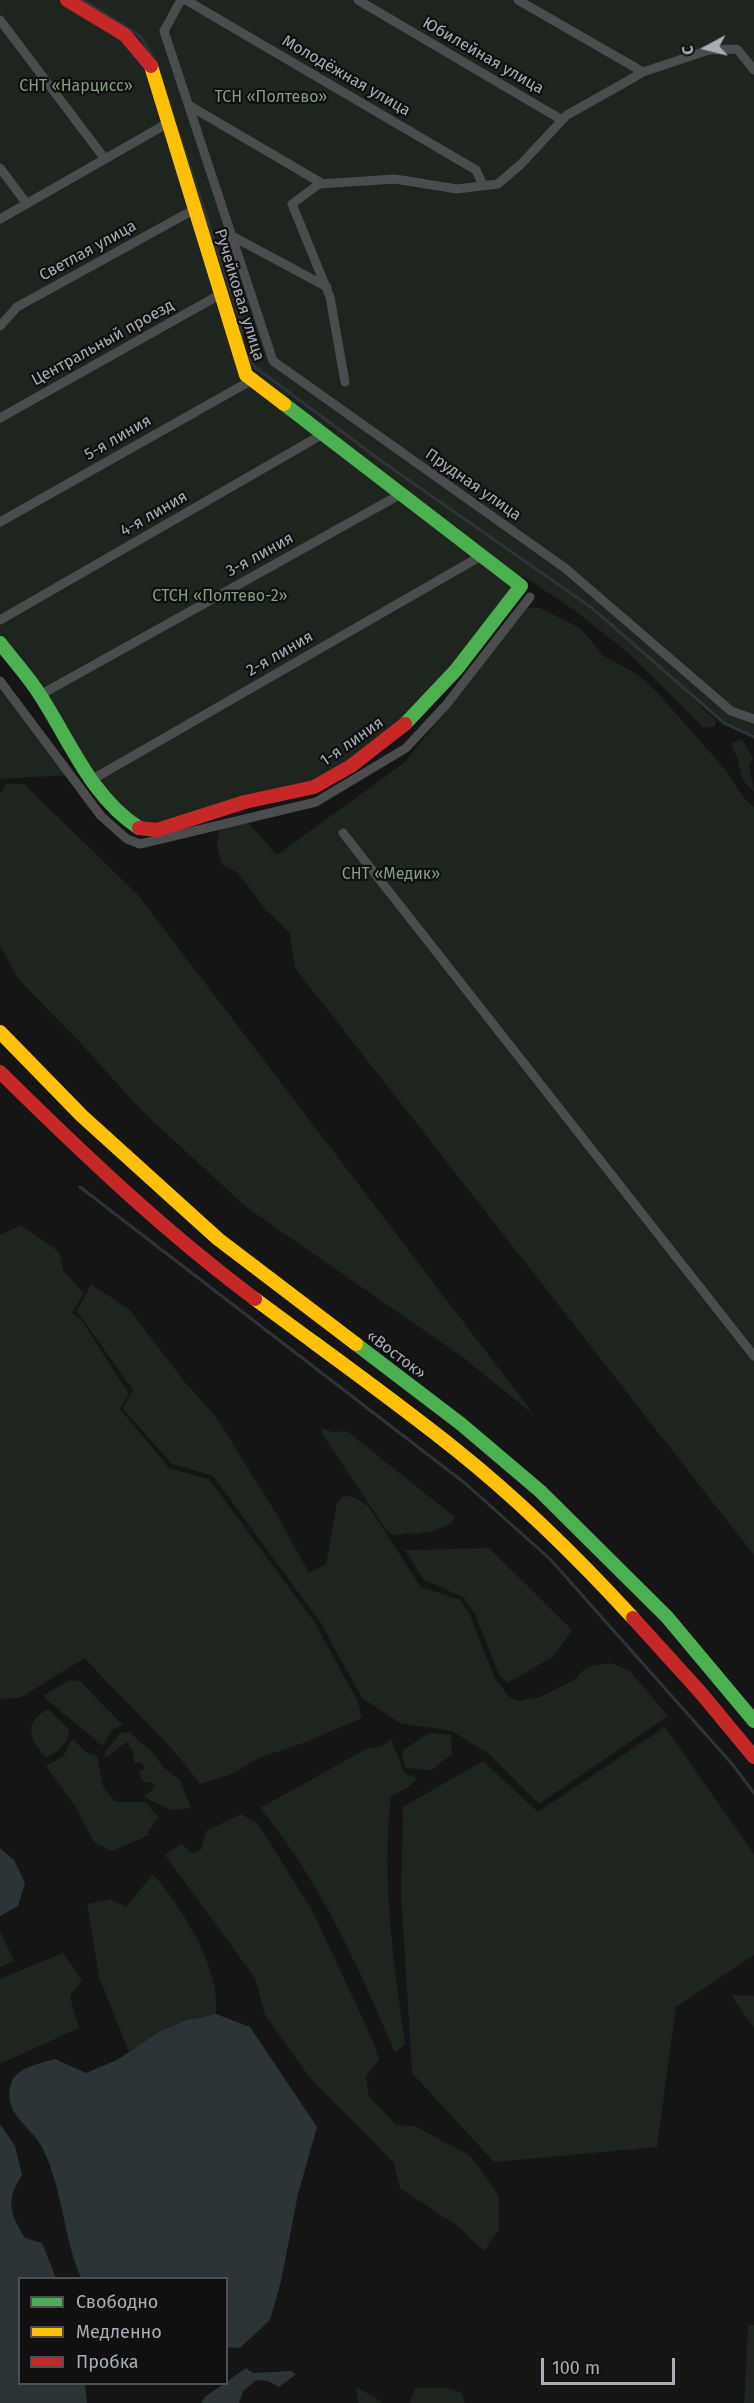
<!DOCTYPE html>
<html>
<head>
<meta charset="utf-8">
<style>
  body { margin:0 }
  #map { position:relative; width:754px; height:2403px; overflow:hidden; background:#151516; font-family:"Fira Sans",sans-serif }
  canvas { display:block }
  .legend { position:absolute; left:18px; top:2277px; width:210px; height:108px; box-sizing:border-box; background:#101011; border:2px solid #4d4f53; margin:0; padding:8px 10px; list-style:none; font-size:18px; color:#a8aeb5 }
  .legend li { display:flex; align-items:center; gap:12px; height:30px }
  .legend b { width:30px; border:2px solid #4d4f53 }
  .north { position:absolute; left:676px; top:18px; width:60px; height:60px; -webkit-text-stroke:4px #101011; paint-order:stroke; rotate:263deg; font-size:16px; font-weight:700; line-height:24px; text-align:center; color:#a8aeb5 }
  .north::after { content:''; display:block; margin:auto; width:21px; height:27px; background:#a8aeb5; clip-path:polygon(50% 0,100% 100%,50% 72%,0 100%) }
  .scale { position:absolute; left:541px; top:2358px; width:134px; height:27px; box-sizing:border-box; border:3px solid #a8aeb5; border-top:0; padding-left:8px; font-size:18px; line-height:21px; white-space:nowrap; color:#a8aeb5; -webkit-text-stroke:4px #101011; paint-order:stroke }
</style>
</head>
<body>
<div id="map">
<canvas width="754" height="2403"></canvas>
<ul class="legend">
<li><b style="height:8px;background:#4caf50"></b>Свободно</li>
<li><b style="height:8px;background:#ffc107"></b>Медленно</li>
<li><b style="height:8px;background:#c62828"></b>Пробка</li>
</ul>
<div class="north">С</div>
<div class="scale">100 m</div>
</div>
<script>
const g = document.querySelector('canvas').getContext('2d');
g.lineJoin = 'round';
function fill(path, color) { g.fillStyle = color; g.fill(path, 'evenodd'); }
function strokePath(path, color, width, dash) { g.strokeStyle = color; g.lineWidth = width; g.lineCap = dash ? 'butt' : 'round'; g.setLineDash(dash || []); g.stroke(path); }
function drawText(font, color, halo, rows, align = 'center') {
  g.font = font + ' "Fira Sans",sans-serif'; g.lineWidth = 4.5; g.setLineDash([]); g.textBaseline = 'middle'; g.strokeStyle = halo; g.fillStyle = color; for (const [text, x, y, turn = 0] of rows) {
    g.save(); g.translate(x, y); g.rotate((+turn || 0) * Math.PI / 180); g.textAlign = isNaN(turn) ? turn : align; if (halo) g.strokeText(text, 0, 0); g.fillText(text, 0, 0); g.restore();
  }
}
const green = new Path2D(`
  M0,0H754V735L724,723L668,675L716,721L715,726L704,728L627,652L571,608L523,576L521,586L421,706L318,785L157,830L124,819L0,643Z
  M527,608H540L580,628L604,656L637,674L657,692L724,768L744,798L754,807V1555L295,968L290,933L265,909L238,873L222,864L217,846L219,828L242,816L277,855L405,762Z
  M0,681L72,775L0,779Z
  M742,739L753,759L749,765L754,791C739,781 742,772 737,757C734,751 732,749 732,743Z
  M6,784H24L138,895L535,1416L464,1358L246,1207L141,1110L75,1037L18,979L0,946V795Z
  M21,1225L59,1252L64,1272L84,1293L72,1313L82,1321L129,1394L120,1409L169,1468L209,1479L315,1623L358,1702L362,1718L303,1743L261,1757L230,1775L200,1784C167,1737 123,1702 85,1658L20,1698L0,1699V1235Z
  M91,1284L130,1310L183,1380L216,1417L277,1515L309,1573L326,1564L337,1503L344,1496L354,1497L368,1506L421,1587L460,1600L470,1615L495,1679L510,1698L520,1701L540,1697L576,1679L582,1671L592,1666L611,1663L630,1671L668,1716L539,1804L489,1754L452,1731L400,1723L362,1698L320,1622L213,1476L172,1464L123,1409L133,1390L77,1311Z
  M322,1428L333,1432L347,1431L455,1517C443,1536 414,1532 393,1535L385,1528L322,1434Z
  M489,1548L572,1630L554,1656L508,1683L499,1675L475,1614L463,1597L424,1580L405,1550Z
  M69,1680L80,1681L123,1725L113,1729L103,1746L45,1698L44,1695Z
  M48,1709L69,1729C68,1745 59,1750 46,1758C31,1741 21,1723 48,1709Z
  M665,1727L754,1854V1955L676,2007L657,2147L494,2162L412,2073L401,1894L403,1807L483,1761L538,1812Z
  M129,1732L152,1752L164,1768L180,1780L191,1808L171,1810L144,1797L155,1787L153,1783L142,1781L139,1771L145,1769L142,1763H134L133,1751L127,1742L106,1757L104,1754L120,1733Z
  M429,1733L451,1735L452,1754L432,1770L405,1768L402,1751Z
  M72,1739L87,1753L97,1756L103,1786L115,1802H145L159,1817L147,1833L150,1835L112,1851L94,1842L75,1806L46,1766L63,1756Z
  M391,1739L405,1774L417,1778L410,1786L391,1796C381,1878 394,1963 405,2044L395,2053C357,1964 322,1884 260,1808L368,1748L381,1747Z
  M241,1814L258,1824L312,1910L373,2041L379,2060L366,2076L369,2096L396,2125L415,2126L469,2155L482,2171L499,2197V2229L484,2251L456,2225L400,2188L394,2163L311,2079L265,2015L255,1978L165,1855L182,1843L190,1853L201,1850L206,1831Z
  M153,1874C182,1908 221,1968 216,2014C180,2021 159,2032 129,2052L99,1977L87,1904L111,1899L126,1907Z
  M0,1931L14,1961L0,1967Z
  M63,1953L82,1980L70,1996L79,2028L0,2064V1979Z
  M731,1995L754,1996V2028Z
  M748,2325H754V2403H744Z
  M356,2387L384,2403H358Z
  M415,2388H446L461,2392L465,2403H410Z`);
const water = new Path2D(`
  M0,1848L14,1860L25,1883L18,1906L0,1916Z
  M216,2014L250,2027L317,2127L298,2194L281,2281L270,2320L240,2348L227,2347L226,2278H81C63,2236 63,2189 42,2147C31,2126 0,2113 12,2081C18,2067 42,2063 55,2059L86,2073L117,2060L159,2032L184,2021Z
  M0,2124L15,2146L22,2175C5,2201 10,2213 25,2238L42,2243L56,2278H20V2384H85L87,2403H0Z
  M246,2368L253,2373L292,2371L295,2375L279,2387L268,2381L256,2380L243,2391L239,2403H201L205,2397Z`);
const stream = new Path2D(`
  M83,0L140,36L154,59
  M176,125L241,322L242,342
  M246,354L255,367L380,460L592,608L724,723L754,737
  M80,1187L466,1484L550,1559L733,1765L754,1793`);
const street = new Path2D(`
  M181,0L164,31L273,361L565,568L731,711L754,719
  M186,0L476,170L483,185
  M358,0L562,120
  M518,0L643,72
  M0,20L105,159
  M190,106L323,184
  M0,168L27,204
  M0,219L168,123
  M232,236L327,287
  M0,326L17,307L195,209
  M345,382L330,297L292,204L319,184L395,179L457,189L498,184L521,164L567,115L624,83L643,72L709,50L737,49L754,70
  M0,418L221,294
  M0,522L252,380
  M0,620L323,434
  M0,681L101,816L127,839L140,844L316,802L406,748L446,705L530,597
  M40,695L401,494
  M93,779L481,556
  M343,833L754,1356`);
const fast = new Path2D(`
  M284,404L521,586L456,670L405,724
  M0,643C13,660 28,676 40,695C70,741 91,797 139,828
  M356,1344L461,1424L540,1491L667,1617L754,1721`);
const slow = new Path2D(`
  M151,66L246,375L284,404
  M0,1032L82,1116L218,1239L356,1344
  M255,1299C322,1349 390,1397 455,1449C519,1500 578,1558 633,1618`);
const jam = new Path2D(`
  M67,0L125,35L151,66
  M139,828L157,830L245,802L314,787L351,766L405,724
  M0,1072C81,1152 164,1231 255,1299
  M633,1618L701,1693L754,1757`);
const streetNames = [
  ["Юбилейная улица",483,56,30],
  ["Молодёжная улица",346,76,30],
  ["Светлая улица",88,251,-29],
  ["Ручейковая улица",239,295,73],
  ["Центральный проезд",103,343,-29],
  ["5-я линия",118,438,-30],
  ["Прудная улица",473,485,35],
  ["4-я линия",154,514,-30],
  ["3-я линия",260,555,-29],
  ["2-я линия",280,654,-30],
  ["1-я линия",352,742,-35],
  ["«Восток»",396,1355,37]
];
const parkNames = [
  ["СНТ «Нарцисс»",76,87],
  ["ТСН «Полтево»",271,98],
  ["СТСН «Полтево-2»",220,597],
  ["СНТ «Медик»",391,875]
];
fill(green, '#1e241e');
fill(water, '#2c3438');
strokePath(stream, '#2c3438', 3);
strokePath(street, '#4a4c4e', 9);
strokePath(fast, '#4caf50', 14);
strokePath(slow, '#ffc107', 14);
strokePath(jam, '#c62828', 14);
drawText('16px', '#a8aeb5', '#101011', streetNames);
drawText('16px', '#839e80', '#101011', parkNames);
</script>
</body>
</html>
